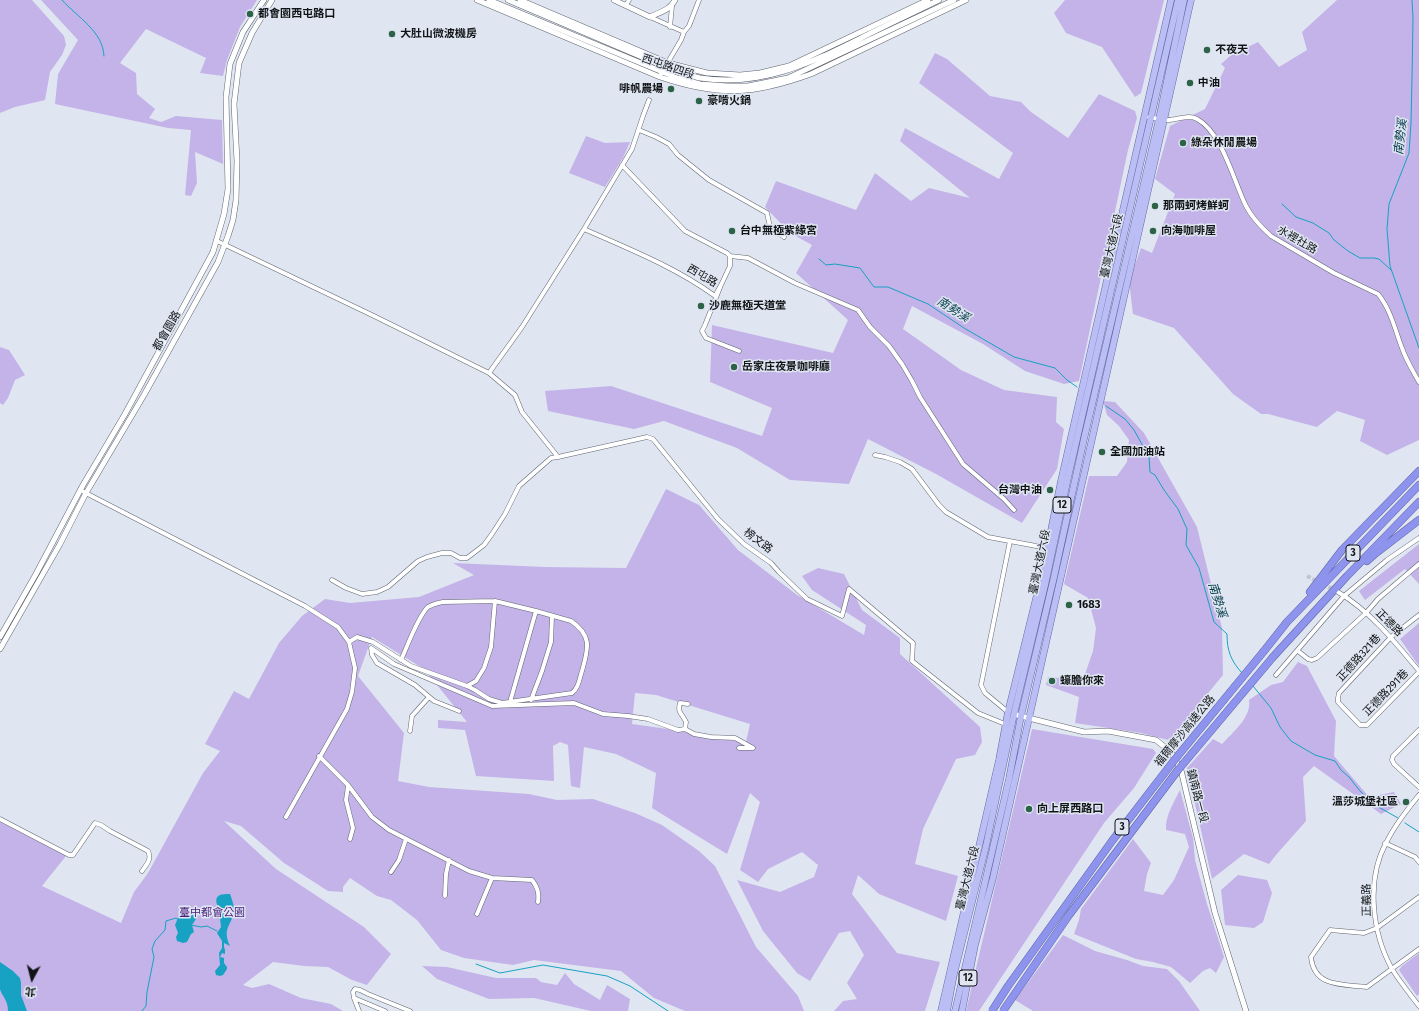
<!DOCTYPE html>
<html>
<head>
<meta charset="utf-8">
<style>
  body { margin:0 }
  #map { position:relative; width:1419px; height:1011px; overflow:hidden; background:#dfe6f1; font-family:"Fira Sans","Noto Sans TC",sans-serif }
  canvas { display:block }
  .north { position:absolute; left:12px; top:959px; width:40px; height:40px; -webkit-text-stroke:3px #dfe6f1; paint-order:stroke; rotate:187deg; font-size:11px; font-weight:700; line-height:16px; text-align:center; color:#111417 }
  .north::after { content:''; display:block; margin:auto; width:14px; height:18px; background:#111417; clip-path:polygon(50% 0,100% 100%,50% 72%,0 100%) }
</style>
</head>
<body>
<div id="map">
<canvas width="1419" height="1011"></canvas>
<div class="north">北</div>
</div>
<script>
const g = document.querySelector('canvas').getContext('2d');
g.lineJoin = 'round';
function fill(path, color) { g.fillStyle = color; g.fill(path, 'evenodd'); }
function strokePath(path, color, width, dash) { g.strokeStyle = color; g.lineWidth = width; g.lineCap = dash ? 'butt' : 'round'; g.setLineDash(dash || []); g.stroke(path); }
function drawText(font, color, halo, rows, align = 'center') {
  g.font = font + ' "Fira Sans","Noto Sans TC",sans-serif'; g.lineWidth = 3; g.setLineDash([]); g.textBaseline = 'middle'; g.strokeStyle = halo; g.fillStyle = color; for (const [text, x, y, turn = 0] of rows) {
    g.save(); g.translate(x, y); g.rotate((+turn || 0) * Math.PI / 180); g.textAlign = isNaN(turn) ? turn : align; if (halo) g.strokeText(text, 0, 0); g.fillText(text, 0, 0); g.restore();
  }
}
const green = new Path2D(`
  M0,0H32L64,36L66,45L62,55L50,72L45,100L15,107L0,113Z
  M41,0H257L240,27L227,60L223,76L200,73L206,58L146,29L120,63L136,73L137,94L155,109L149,118L161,122L176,116L222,120L223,164L195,152L197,183L191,196L185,195L191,130L168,128L55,104L58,74L78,40Z
  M1065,0H1164L1141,93L1135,97L1102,47L1066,33L1054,13Z
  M1337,0H1419V440L1387,455L1360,441L1365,420L1337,411L1317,427L1268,414H1261L1233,394L1174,328L1133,314L1129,281L1141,248L1152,253L1175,194L1155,179L1170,126L1205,109L1225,68L1221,64L1230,56L1258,42L1279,67L1307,50L1302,32Z
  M935,53L947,59L990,96L1021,102L1031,112L1068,138L1099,94L1135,111L1137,118L1128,150L1079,381L1064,384L1025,371L983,344L912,306L903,329L961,370L1004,390L1057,397L1056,422L1064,429L1057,469L1022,523L936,474L868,439L849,484L790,480L737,448L664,421L634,429L548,411L545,391L611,386L762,436L772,408L710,382L712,325L833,353L848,320L796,273L812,245L790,233L765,207L776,181L856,210L875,173L911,201L929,188L970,198L900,141L905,128L999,179L1013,153L919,83Z
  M586,136L605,143L630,142L623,158L605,187L569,173Z
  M0,347L9,350L25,375L15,380L8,398L3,405L0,403Z
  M1103,401L1115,402L1144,433L1197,527L1222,628L1223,675L1173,736L1168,740L1141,733L1075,723L1079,697L1046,685L1048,677L1083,680L1093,651L1096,628L1088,598L1064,584L1089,476H1117L1127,462L1129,440L1119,426L1107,415Z
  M666,489L699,505L738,550L797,595L864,635L866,625L812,590L802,576L818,568L844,574L862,610L900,638V654L980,727L982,742L975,755L956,759L923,829L915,864L958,876L946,921L879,894L858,875L852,894L897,953L940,962L925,1011H834L843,1001L857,999L847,983L864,955L850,931L839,933L810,981L797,973L763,931L737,880L780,892L814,877L818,865L802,852L768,869L758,882L740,870L760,802L750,793L727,854L652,808L656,773L616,754L584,747L580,788L571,786L568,745L560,742L553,746L554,781L476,776L465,730L438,728V720L467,722L424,669L372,637L358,676L404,733L398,781L429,787L529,794L557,800L593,799L635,813L662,825L699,851L715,866L756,947L798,996L804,1011H685L654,998L621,971L534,960L513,965L464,958L441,950L417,920L391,900L377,896L350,878L343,887V892L328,891L284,863L241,826L224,821L276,869L364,927L391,954L367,985L352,980L328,967L304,966L273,962L243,985L252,988L269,984L301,998L331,1004L343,1011H0V821L66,856L42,886L121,923L134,892L148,873L203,773L220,751L205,744L234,691L249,699L279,643L302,616L325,599L350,603L419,597L474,575L453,563L545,567L626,568ZM635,693L656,695L750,724L746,742L719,739L675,730L632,724Z
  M1419,544V584L1405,569L1365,600L1359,591Z
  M1419,623V666L1400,639Z
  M1298,662L1307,666L1336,721L1334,756L1369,797L1394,792L1401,804L1381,814L1314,766L1303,777L1306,821L1276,855L1269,864L1244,854L1212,879L1187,768L1213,739L1222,744C1232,733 1252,717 1249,700L1271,685L1283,682Z
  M1032,729L1153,749L1156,753L1134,788L1104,823L979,1011H966Z
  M1180,790L1193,838L1195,860L1207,904L1224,957L1216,973L1210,968L1203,971L1190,983L1171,967L1153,962L1136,959L1074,934L1079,920L1081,909L1133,839L1151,863L1147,874L1144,891L1163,895L1174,880L1189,847L1185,834L1166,830C1165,816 1174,802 1180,790Z
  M1238,875L1267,880L1272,893L1263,922L1254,928L1225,925L1221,890Z
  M1063,935L1095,951L1127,960L1143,966L1167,969L1179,981L1200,1011H1033L1015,1000Z
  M1419,953V994L1417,996L1399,970L1402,966Z
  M422,966L447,967L496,978H536L541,982L557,985L565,973L574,984L600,1000L607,985L630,999L628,1011H591L534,998L489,999L437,979Z`);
const water = new Path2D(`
  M230,894C231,896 234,906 234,908C234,925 221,926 230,946L224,943V947L225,950V954L222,953L220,957L224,958V963L227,967V969L223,975L220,976L216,975L215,971L220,965L219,953L222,948V941L217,933L221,927L220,918L221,912C219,908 212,899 220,895C222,894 226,894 230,894Z
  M185,909L193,910L197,915L196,919L192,925L194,932L191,934L187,942L183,943L177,941L176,937L178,933L175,925L181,911Z
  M0,962L13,971L20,978L21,983V995L27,1011H8C8,999 2,997 0,989C0,981 0,971 0,962Z`);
const stream = new Path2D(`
  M62,0C77,17 103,31 104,56
  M1412,0L1413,18L1412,78L1411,123L1409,153L1389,204L1387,229L1390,266L1419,348
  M1282,204L1296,217L1313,223L1329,233L1334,240L1348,251L1360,258H1374L1379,259L1391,270
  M819,259L826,265L835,264L860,268L874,287H888L928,304L964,328L1014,357L1055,368L1067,380L1077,387
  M1106,406L1125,419L1134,430L1149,457L1150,472L1155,475L1164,490L1178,509L1187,529L1186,545L1199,568L1214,622L1227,634C1227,651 1231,661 1242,673
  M1253,686L1271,708L1280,727L1291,741L1315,755L1335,761L1341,770L1349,777L1360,791L1375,805L1398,818
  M1405,823L1419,832
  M191,925L201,927L207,926L217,931
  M476,964L500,973L543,965L607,976L630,986L668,1011
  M142,1011L146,1006L147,992L154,957L152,949L155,941L165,930L166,921L176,918L179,920`);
const minorTunnel = new Path2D(`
  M1307,576L1336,591`);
const minor = new Path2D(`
  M626,5L629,0
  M650,17L684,32
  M670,27L672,6
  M661,74L681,40L684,32L689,26L699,0
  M1149,117C1155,118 1161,120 1167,120C1177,120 1189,114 1197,119C1222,132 1234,182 1246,206C1252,218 1261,227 1271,236L1334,273L1378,294C1391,310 1395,330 1402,348C1406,360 1413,371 1419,382
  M639,130L656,137L669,144L678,155L709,180L767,213L770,227L784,237
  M622,165L685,231L727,253L730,256L748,258L795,283L858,310L870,327L889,346L902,364L912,381L920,397L963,464L1004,499L1014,510
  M584,229C629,249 675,267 715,296L721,285L705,325L702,331L706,338L739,351
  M217,241L374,316L489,373L522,327L584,229L632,149L643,116L649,100
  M721,285L730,266V256
  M489,373L515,395L522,412L558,457L647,437L653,439L718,519L744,544L771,563L779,572L807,599L842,616L849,589L913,643L912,661L978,713L1005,724
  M875,455L885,457L900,462L912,469L939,505L946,512L988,537L1047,548
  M80,490L305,606L338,627L349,642L355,668L352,692L347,709L286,817
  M332,580L346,588L362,594L377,592L388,587L418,561L427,557L442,553H451L460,558H467L484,545L492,534L505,514L519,486L551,458L558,457
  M1338,592C1371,612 1395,642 1419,671
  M1419,615L1391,637L1339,693L1338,698V702L1360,725H1367L1419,672
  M349,642L357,637L373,642L411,666L467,686L475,690L489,699L502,703L572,693C579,687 579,680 582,671C588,649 593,636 571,621L536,611L495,601L443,602C438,603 433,604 428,607C418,616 407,647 401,660
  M1298,651L1308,659L1312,660L1317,658L1366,613L1378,599L1419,564
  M1276,675L1344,596L1387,560L1419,538
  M467,686L476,681L484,668L491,647L495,601
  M531,700L542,671L551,642L552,616
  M510,702L536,611
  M459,711L434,701L415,685L377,663L372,655L371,648L394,664L492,706L574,703L603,714L628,716L648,719L678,730L685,729L694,734L711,737L735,738L753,748H739
  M1008,712L985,693L981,685L1010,541
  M685,729L686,722C682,713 677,713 680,703L688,704
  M1419,730L1393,756L1392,760L1394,764L1419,787
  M410,731L412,716L429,697
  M319,756L348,785L372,817L389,830L469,871L492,878L532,880C538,888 539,893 538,902
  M348,786L346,800L353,828L350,839
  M1419,795C1407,810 1395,825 1386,843C1366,880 1372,933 1392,969C1400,982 1410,994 1419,1006
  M0,819L69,855H73L95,823L101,825L110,831L148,851C152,859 147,864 142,871
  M1385,843L1415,857L1419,862
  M391,872L399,860L406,839
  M445,896L446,874L449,860
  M1419,897L1377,928L1364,933L1330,930L1311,957C1314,988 1343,984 1367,987L1419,949
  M477,914L492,878
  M354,998L359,1011
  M385,1011L354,998L353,992L355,989L360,990L368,994L410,1011`);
const tertiary = new Path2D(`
  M477,0L660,77C719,97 753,95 811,74L966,0
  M489,0L677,78L700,84L727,86H748L788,78L954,0
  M508,0L677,72C685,74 692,76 700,78C766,88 816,60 873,32C895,21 917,11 939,0
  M520,0L668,63L707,73L740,75L760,73L789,66L928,0
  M614,0L650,17C660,12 670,10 675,0
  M0,637L36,574L83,485L125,414L213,252L224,214L228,189L226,97L230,64L243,32L264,0
  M0,649L60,544L86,493L144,395L218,262L228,236L233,220L236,200L237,161L234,104L239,63L252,33L272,0
  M1017,715L1084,732L1108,731L1156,740L1171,752L1181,770L1215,913L1246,1011`);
const primary = new Path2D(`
  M941,1011L999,760L1008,712L1043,570L1061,481L1171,0
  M947,1011L954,974L986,846L1014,714L1045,585L1067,482L1178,0
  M955,1011L1009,779L1021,716L1054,577L1084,439L1159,119L1184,0
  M962,1011L975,945L993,878L1191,0`);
const motorway = new Path2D(`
  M1367,561L1376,553L1419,520
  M1310,592L1342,550L1419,471
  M1264,651L1287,622L1419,485
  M1273,657L1347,576L1419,502`);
const motorwayBridge = new Path2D(`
  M992,1011L1008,986L1112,841L1176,758L1264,651
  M1003,1011L1069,915L1178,770L1273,657`);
const markers = [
  [250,14,4,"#2c6248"],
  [392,34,4,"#2c6248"],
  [1207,50,4,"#2c6248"],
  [1190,83,4,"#2c6248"],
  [671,89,4,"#2c6248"],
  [699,101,4,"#2c6248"],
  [1183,143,4,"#2c6248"],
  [1155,206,4,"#2c6248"],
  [732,231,4,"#2c6248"],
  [1153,231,4,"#2c6248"],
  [701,306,4,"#2c6248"],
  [734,367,4,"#2c6248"],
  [1102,452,4,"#2c6248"],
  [1050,490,4,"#2c6248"],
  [1069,605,4,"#2c6248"],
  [1052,681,4,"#2c6248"],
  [1406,802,4,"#2c6248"],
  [1029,809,4,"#2c6248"]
];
const shields = [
  [1062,505,18],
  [1353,553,14],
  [1122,827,14],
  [968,978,18]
];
const shieldNames = [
  ["12",1062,505],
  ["3",1353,553],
  ["3",1122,827],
  ["12",968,978]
];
const poiNames = [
  ["都會園西屯路口",258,14],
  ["大肚山微波機房",400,34],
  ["不夜天",1215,50],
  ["中油",1198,83],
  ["啡帆農場",663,89,"right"],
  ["豪啃火鍋",707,101],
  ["綠朵休閒農場",1191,143],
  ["那兩蚵烤鮮蚵",1163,206],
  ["台中無極紫緣宮",740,231],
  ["向海咖啡屋",1161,231],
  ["沙鹿無極天道堂",709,306],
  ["岳家庄夜景咖啡廳",742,367],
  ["全國加油站",1110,452],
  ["台灣中油",1042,490,"right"],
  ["1683",1077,605],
  ["蠔膽你來",1060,681],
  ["溫莎城堡社區",1398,802,"right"],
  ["向上屏西路口",1037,809]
];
const streetNames = [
  ["西屯路四段",668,67,19],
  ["水裡社路",1297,240,30],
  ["臺灣大道六段",1112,246,-77],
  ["西屯路",702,276,30],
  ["都會園路",167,331,-60],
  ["榜文路",758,541,37],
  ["臺灣大道六段",1040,562,-78],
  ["正德路",1389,623,45],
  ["正德路321巷",1359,658,-48],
  ["正德路291巷",1386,693,-46],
  ["福爾摩沙高速公路",1185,731,-51],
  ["鎮南路一段",1197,796,75],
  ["臺灣大道六段",968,878,-76],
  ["正義路",1367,900,-91]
];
const parkNames = [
  ["臺中都會公園",212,913]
];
const waterNames = [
  ["南勢溪",1401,137,-83],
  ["南勢溪",953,310,32],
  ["南勢溪",1217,600,73]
];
fill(green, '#c4b3e8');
fill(water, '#17a1c3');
strokePath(stream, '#17a1c3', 1);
strokePath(minorTunnel, '#c0c6d0', 4, [4, 2]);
strokePath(minor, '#5f656f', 5);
strokePath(tertiary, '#5f656f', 6);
strokePath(primary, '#6267a3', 7);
strokePath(motorway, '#6267a3', 8);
strokePath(minor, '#fff', 4);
strokePath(tertiary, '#fff', 5);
strokePath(primary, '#bbbef5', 6);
strokePath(motorway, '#8e93ee', 7);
strokePath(motorwayBridge, '#6267a3', 8, []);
strokePath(motorwayBridge, '#8e93ee', 7);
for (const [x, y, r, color] of markers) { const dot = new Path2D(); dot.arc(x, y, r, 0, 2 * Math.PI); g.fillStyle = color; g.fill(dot); strokePath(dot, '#dfe6f1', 1.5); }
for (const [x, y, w] of shields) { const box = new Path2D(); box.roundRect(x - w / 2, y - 8, w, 16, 3); g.fillStyle = '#dfe6f1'; g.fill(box); strokePath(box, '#111417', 1); }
drawText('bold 10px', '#111417', null, shieldNames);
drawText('bold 11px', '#111417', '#dfe6f1', poiNames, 'left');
drawText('11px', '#111417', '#dfe6f1', streetNames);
drawText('11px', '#491f7b', '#dfe6f1', parkNames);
drawText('italic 12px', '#013a48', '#dfe6f1', waterNames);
</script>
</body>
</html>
